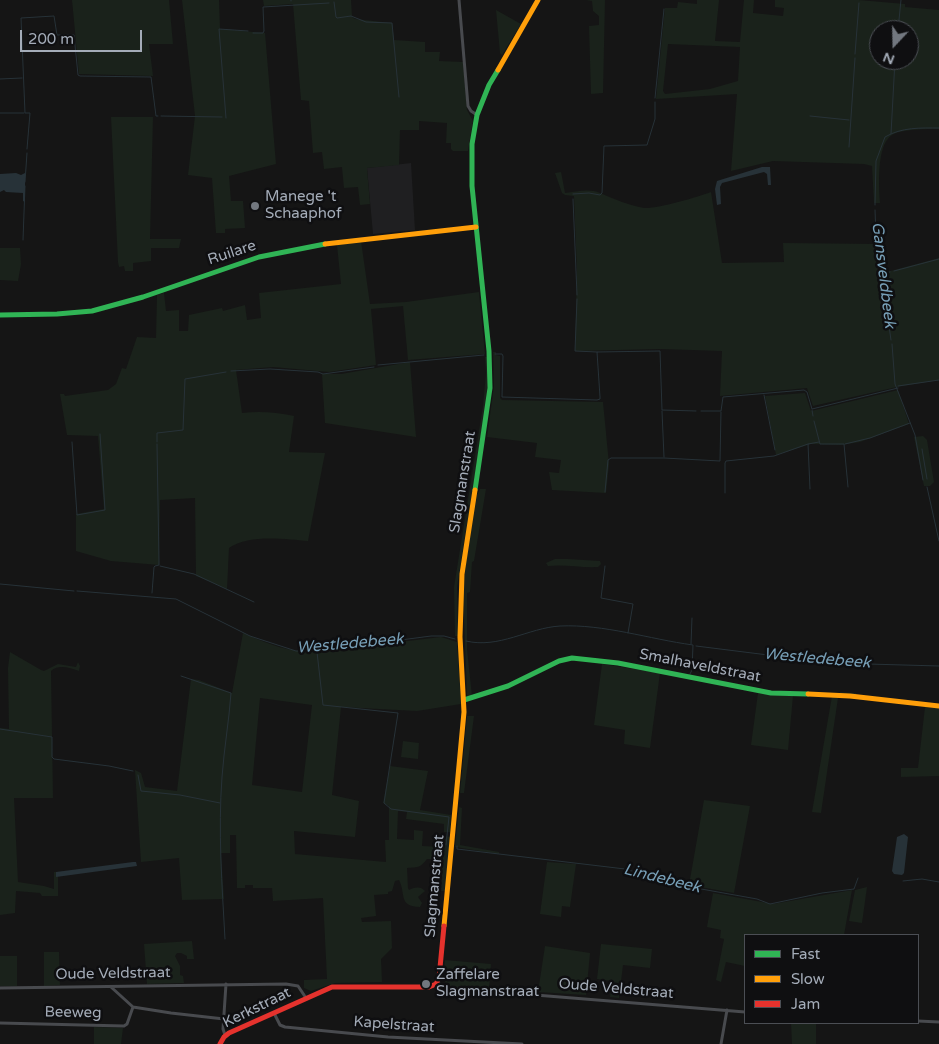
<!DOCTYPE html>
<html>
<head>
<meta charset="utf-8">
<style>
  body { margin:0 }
  #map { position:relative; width:939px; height:1044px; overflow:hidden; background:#151515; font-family:"Varela Round",sans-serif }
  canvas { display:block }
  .legend { position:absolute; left:744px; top:934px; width:175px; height:90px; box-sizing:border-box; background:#0f0f11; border:1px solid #4b4e54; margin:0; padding:6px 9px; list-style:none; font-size:15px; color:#a4acb8 }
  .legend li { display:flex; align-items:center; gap:10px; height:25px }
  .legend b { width:25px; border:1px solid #4b4e54 }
  .north { position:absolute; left:869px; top:20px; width:50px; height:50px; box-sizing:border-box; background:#0f0f11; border:1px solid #4b4e54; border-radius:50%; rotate:201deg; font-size:14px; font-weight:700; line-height:20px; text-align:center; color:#a4acb8 }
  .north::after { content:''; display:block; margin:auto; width:18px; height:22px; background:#72777f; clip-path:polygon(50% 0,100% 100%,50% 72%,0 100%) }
  .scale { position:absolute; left:20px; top:30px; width:122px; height:22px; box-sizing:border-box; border:2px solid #a4acb8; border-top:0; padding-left:6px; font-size:15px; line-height:18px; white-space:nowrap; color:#a4acb8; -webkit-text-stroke:4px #0f0f11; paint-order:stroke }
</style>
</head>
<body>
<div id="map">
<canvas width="939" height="1044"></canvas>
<ul class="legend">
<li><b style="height:6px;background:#30b455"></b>Fast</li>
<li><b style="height:6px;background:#ff9f0a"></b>Slow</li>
<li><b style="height:6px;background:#e5322d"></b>Jam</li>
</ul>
<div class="north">N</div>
<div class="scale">200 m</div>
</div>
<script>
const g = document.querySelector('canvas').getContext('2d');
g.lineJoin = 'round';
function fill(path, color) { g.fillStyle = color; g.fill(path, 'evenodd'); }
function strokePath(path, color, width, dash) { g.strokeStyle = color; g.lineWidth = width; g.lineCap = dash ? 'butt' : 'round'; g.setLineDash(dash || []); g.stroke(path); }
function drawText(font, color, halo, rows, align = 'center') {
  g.font = font + ' "Varela Round",sans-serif'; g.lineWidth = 5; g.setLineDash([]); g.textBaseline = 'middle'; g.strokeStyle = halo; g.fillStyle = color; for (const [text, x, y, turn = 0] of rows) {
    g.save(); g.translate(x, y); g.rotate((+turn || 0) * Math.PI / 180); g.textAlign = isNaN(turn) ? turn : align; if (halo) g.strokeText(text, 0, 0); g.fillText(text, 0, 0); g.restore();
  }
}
const built = new Path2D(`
  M411,163L415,230L373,234L367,168Z`);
const green = new Path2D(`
  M72,0H169L173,44H149L153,76L79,74Z
  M182,0H219L220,29L265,33L276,164L229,176L231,201H243L245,228L225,229V233H216L212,178L188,175L195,116Z
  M263,0H351L352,17L355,19L392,23L394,40L425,42V52H440L439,61L463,62L467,110L473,121L468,151H453L451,149V143H446L447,123L419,121V130H400L399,165L367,168L370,204L360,205L358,187L344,188L342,167L324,169L322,152L313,153L309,101L301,100L293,4L264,6Z
  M586,0H605L603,93L591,94L589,26L599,25V16L593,11L592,1Z
  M697,0H719L715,41L740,42L744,0H754L753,13L783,16L784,8L775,7V0H859L905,4V7L939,10V129C928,129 901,129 892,135C876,145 879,187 880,203H874L872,166L864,164L773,161L731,171L737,94L656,99L665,8H677L678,2L697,4ZM879,30H909V60H879ZM668,44L740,47L738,81L710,89L665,94L663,91Z
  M496,10L521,24L502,55L500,53Z
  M111,117H153L150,239H181L179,248H151V261L133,263V271H125L124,266L119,267L118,262Z
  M561,172L565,193C576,192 589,188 600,193C614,199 628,205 644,208C657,209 698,197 711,192L722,263L784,262L783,243L878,244L883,273L939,258V380L897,387L813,406L807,388L720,396L722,351L661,349L575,351L577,271L574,196L565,195L562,193L555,173Z
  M361,241L370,304L406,302L479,292L485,354L408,360L403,306L371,309L376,365L329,372L273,367L236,370L242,413C260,411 275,412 294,416L289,452L325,453L308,541C286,539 248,534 229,548L227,589L196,576L195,498L160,500L159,565L111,561L76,551V514L104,509L98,436L67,435L60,394H64L65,396L108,390L116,384L122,368L126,369L137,337L156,338L157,295L164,293L166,311L179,310V331H188L189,315L222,308L223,311L245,305L247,320L261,318L259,293L341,284L337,245Z
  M0,248H20L21,264L18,281L0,280Z
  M493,352H496V355L500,356V398L502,400L603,402L609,464L606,493L552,490L549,472L559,473L561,460L535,457L537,443L487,437L494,386Z
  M485,357H487V389L486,405L457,587L458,636H455L454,587L483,406L486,373Z
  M410,362L416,437L325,423L322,374H341Z
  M898,390L909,424L860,442L841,445L811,444L776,455L765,396L805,393L811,411Z
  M923,436L927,440L934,482L930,486H924L914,437Z
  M480,489H486L474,561L472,562L470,592L467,593V649L472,696H467L463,593L466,562L477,495Z
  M555,559H568L600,561L601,564L598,567C581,568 565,564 548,566L546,563Z
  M243,633C267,644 289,652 315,652L441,637L457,642L461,704L417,711L341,707L332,795L359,801L355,837L294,831L295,854L386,862L385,840H389V806L383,803L390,766L428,771L420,810L451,815L450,832H444V824L406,819L407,812L398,811L397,839L414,840V830L423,831L422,846L443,847L445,836L450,837L445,891H441L443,856L436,855L432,859H427C420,868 419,867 407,868L408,888L409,890C414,887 421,886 425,891L418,897L422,903L420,907C398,907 406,893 399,880L395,881L392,891L388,892V894L374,895L376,916L361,918L362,922L391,921L392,948L381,959L382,982L335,983L311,991L304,988V980L327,979L323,898L273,901L272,888H253V885H245V888H237L236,835H230V853H221L224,899L182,900L179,858L141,862L135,770L141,773L145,787L177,791L191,679L199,680L232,693ZM260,698L312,705L302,792L252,785Z
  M10,652L41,670L44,671L58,664L76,667L78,662L80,666L79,671C69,668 59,664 51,671L53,798H14L18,882L44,886L54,889V872H58V896H42L40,893L16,891L15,913L0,915V728L9,729L8,668Z
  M602,664L660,673L650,748L624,744L625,730L594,725Z
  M840,692L856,693V699L838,698L821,813L812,812L832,696L840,697Z
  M758,693L793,696L788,750L751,745Z
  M925,707L939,708V776L901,777V768H918Z
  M467,716H474L464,793H460Z
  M403,741L419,743L418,759L401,757Z
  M704,800L750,806L734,893L689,885Z
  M459,807L462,808L460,845L499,852V854L455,847Z
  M547,862L576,864L570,907L562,906L561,917L540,914Z
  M867,887L862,923L849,921L855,890Z
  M852,890L844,935H745V966L726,962L721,982L716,980L724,939L720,938L721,930L707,927L713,893L773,904Z
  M192,941L194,959H187V956L181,953H177L175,956L180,966V975L183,976L184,983L147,984L144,944Z
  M601,944L652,949L650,968L623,965L619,998L610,997L612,981L597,979Z
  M545,946L590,953L586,995L538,992Z
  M44,952H59L60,985L44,986Z
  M0,956H17V986H0Z
  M445,960L491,964L489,989L452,987L447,985L443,978Z
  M791,1023H816V1044H792Z
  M94,1027L123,1028L121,1044H94Z`);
const water = new Path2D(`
  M762,167H770L771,185H768L767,174L764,172L722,183L720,187L721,204L717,205L715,189L717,181Z
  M16,173L21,175L25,173V202L23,201V193L6,192L4,190L0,192V174Z
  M904,834L908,837L904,873L902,875L894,874L892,871L897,837Z
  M133,862H136L137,866L56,877V872Z`);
const stream = new Path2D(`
  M291,0V1
  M334,2L336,17L337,18L351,16L366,22L392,23L399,97
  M898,30L901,0
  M253,33H263L264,31L263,7L329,3
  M855,54L859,3
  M0,79L22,78
  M655,98L664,9
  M0,113H24
  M161,116L222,117
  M810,116L849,120
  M226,118L219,29L248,31
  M891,134L895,60
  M849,147L855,58
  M27,149L30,113H25L21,18L54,16L57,35H74L78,75L80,76L151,77L156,116H158
  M25,182L27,153
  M573,194L589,193L600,195L602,193L604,146L647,145L655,119V102
  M573,199L577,295
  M875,205L876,161L885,137C902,127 920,128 939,128
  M875,210L876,237L891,340
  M23,240L25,186
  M894,271L939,259
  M882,274L890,272
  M577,299L575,351L597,352
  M892,344L895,384L915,435L923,480
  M495,354H502L503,356L502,397L597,400L600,399V397L597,352L660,351L662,410L696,411
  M378,365L484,355
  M231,371L270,369L318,372L323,374L374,367
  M898,386L939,380
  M764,395L775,450
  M812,410L813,416
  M662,411L664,457
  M701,411H721L723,397L804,390L807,392L812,409L898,388
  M814,421L820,444H844L848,487
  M72,442L77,515L105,510L100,434
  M157,442V433L183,430L185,379L226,372
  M845,444L870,438L910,423
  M922,449L927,479
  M927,487L939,541
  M810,489L808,444L819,442
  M605,492L608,460L611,458H664L720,461L721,412
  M725,493V463L726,461L774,456L808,444
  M160,566L194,574L254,602
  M605,566L601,598L633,604L628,633
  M0,584L74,591
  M77,591L176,599L250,636L296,651H317L431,636H444L455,639
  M152,593L154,567L155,566L159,565V561L157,444
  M466,641C499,649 528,628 560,626C604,624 649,639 693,645L692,670L690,674
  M691,644L692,618
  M696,646L832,663L939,666
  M317,652L323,705L398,713L384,803L391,809L449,817L446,845
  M181,676L231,693C229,721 224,749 222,777C218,831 222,885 225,939
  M0,729L52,737V757L54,759L109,766L133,771
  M138,775L141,791L180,795L220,803
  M457,846V849L625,869L679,885L757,899L770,904L822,893L854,889L858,878
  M903,881L922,879L939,882`);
const street = new Path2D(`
  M459,0L468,106L471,111L477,115
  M437,983L449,988L745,1012
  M111,987L133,1007
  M0,988L286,984L298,986L306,998
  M274,1013L280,1025L285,1027L388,1037L522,1044
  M918,1021L939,1022
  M0,1023L124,1026L127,1024L133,1007L171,1013L224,1019
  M225,1035L223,1029L226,984
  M721,1044L727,1010`);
const fast = new Path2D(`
  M0,315L57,314L92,311L143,297L259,257L325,244
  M475,490L490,388L489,351L472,186V144L477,115L489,85L498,70
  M464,700L508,686L559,661L572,658L618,663L771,693L808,694`);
const slow = new Path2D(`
  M498,70L538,0
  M325,244L476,227
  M808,694L850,696L939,706
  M444,926L464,712L460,637L462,574L475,490`);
const jam = new Path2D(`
  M220,1044L224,1037L229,1033L332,987H429L436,984L439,978L444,926`);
const markers = [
  [255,206,5,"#72777f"],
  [426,984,5,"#72777f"]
];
const poiNames = [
  ["Manege 't",265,197],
  ["Schaaphof",265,214],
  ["Zaffelare",436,975],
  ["Slagmanstraat",436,992]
];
const streetNames = [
  ["Ruilare",232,253,-18],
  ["Slagmanstraat",463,482,-81],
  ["Smalhaveldstraat",700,666,11],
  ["Slagmanstraat",435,886,-85],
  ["Oude Veldstraat",113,974,-1],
  ["Oude Veldstraat",616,989,5],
  ["Kerkstraat",257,1008,-26],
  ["Beeweg",73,1013,1],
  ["Kapelstraat",394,1025,4]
];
const waterNames = [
  ["Gansveldbeek",883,275,83],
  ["Westledebeek",350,644,-5],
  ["Westledebeek",817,659,5],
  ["Lindebeek",662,879,14]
];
fill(built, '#1f1f21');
fill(green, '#1a221b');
fill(water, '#273238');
strokePath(stream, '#273238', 1);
strokePath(street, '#484a4e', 3);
strokePath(fast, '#30b455', 5);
strokePath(slow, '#ff9f0a', 5);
strokePath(jam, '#e5322d', 5);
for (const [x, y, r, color] of markers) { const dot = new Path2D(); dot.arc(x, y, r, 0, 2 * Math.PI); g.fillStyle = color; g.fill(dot); strokePath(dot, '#0f0f11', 2); }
drawText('15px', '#a4acb8', '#0f0f11', poiNames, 'left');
drawText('15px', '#a4acb8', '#0f0f11', streetNames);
drawText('italic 16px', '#779fb7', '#0f0f11', waterNames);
</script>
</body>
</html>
